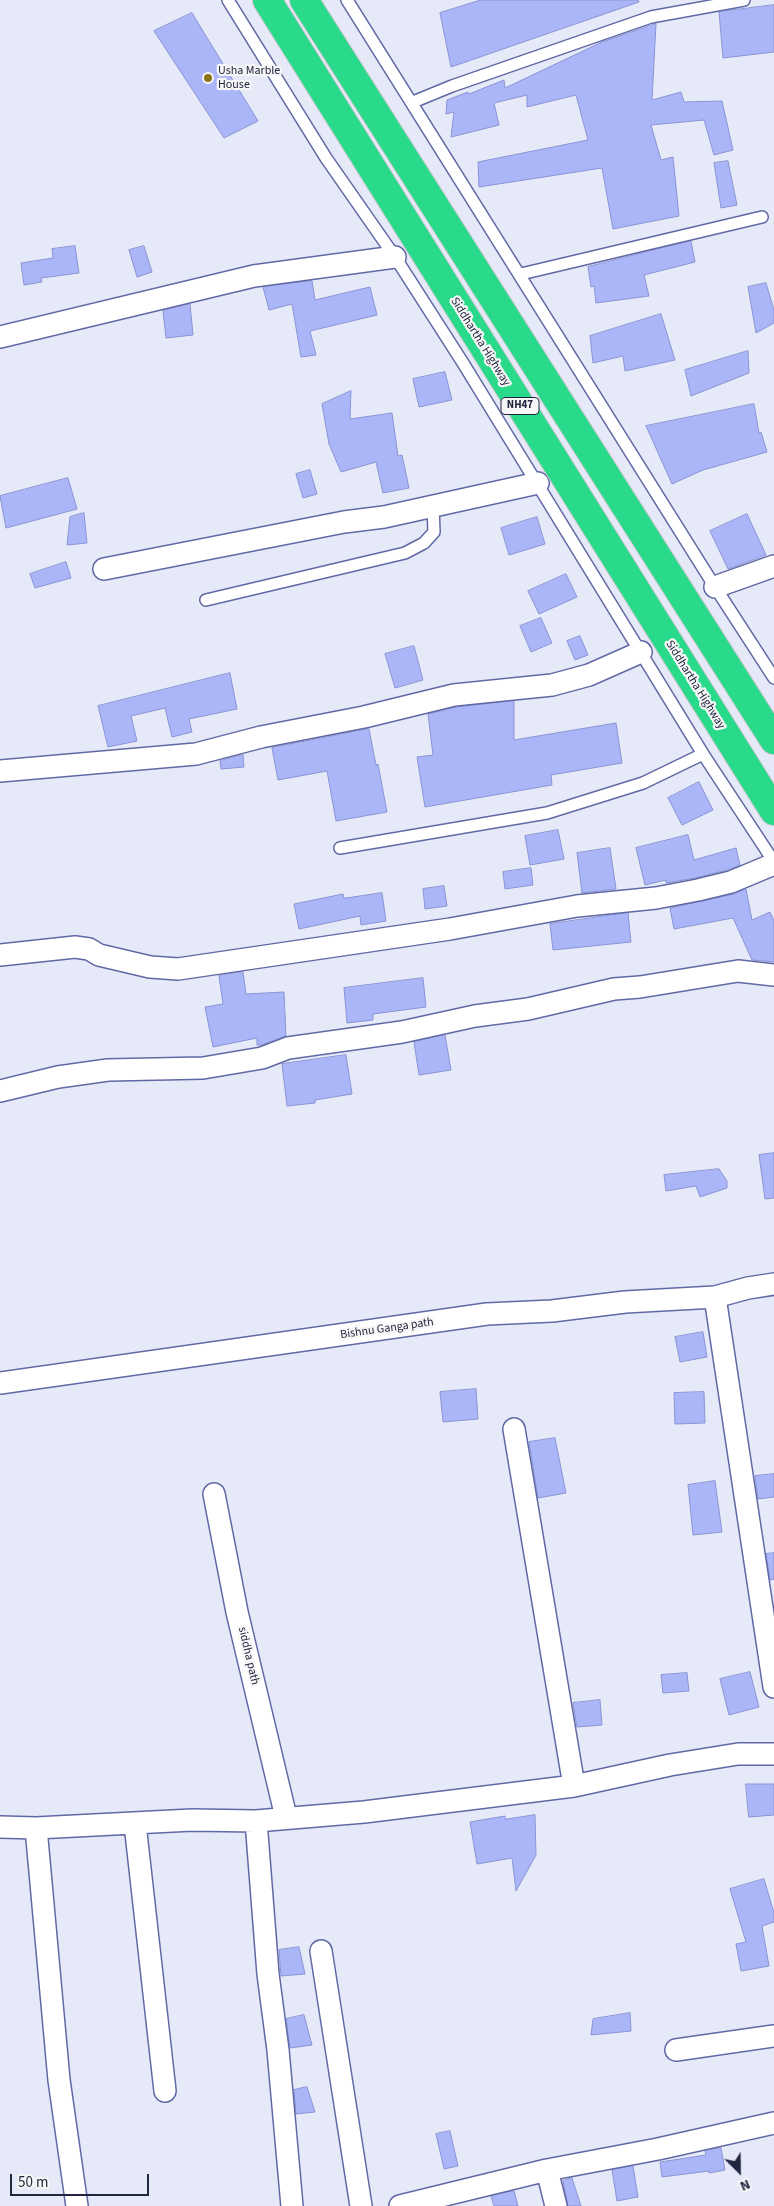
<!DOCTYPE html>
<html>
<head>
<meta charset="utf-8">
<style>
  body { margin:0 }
  #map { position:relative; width:774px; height:2206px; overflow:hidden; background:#e6e9f7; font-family:"Source Sans 3",sans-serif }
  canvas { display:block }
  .north { position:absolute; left:714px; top:2146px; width:50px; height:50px; -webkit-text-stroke:4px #f7f7f7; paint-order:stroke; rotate:157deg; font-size:14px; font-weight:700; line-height:20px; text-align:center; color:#22253f }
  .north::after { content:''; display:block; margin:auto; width:18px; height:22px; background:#22253f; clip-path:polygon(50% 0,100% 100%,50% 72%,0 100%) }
  .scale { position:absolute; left:10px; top:2174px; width:139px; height:22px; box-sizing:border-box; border:2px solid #22253f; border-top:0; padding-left:6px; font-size:15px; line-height:18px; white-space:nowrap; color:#22253f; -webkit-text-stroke:4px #f7f7f7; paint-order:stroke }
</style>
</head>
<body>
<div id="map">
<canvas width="774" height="2206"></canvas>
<div class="north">N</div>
<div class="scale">50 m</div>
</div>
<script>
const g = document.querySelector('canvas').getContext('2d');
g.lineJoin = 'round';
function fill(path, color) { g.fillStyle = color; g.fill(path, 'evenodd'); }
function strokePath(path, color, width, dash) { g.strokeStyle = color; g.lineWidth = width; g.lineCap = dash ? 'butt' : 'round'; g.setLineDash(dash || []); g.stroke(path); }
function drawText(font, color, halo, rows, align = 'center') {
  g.font = font + ' "Source Sans 3",sans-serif'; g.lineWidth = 4.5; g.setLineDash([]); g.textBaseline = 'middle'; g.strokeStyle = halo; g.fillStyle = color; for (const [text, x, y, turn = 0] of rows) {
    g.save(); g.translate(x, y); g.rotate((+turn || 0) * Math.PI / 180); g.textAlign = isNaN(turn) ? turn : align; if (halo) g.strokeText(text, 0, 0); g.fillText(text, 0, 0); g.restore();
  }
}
const building = new Path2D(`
  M481,0H638L639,2L451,67L440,13Z
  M774,5V52L723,58L719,12Z
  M192,13L258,121L224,138L154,31Z
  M656,24L652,100L681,92L684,102L722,101L733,150L714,155L704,120L651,125L661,160L673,157L679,216L613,229L602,168L479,187L478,162L588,140L576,95L527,107V95L494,103L499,125L451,137L454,112L446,114L447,100L468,92L469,94L504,80L505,88L602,42Z
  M728,161L737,205L721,208L714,163Z
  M691,241L695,262L644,275L649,296L596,303L594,286L591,287L588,267Z
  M75,246L79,273L41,278L42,282L24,285L21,263L53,258L52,249Z
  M144,246L152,272L137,277L129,250Z
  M312,281L315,300L370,287L377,315L310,331L316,355L301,357L292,304L269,310L263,287Z
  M766,283L774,310V323L756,333L748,287Z
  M190,304L193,335L166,338L163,311Z
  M661,314L675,360L625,371L623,356L593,363L590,336Z
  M748,351L749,373L691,396L685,370Z
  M445,372L452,400L419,407L413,379Z
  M351,391L350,419L392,413L398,456L402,455L409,488L383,493L376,462L341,472L329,444L322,404Z
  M754,404L759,433L761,432L767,452L703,470L672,484L646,426Z
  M310,470L317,494L303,498L296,474Z
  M68,478L77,509L6,528L0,496Z
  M84,513L87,543L67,545L70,517Z
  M747,514L766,555L728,569L710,531Z
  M537,517L545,544L509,555L501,528Z
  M66,562L71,578L35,588L30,574Z
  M566,574L577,597L539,614L528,591Z
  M541,618L552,643L531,652L520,626Z
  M580,636L588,655L575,660L567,641Z
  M414,646L423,680L395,688L385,654Z
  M230,673L237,709L189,719L192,732L172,737L165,708L131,716L137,741L108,747L98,706Z
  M514,701V740L616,723L622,763L551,775L552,785L425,807L417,757L433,755L428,714L456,707Z
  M369,729L376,765L378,764L387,812L336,821L327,771L278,780L272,748Z
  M243,755L244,767L221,769L220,761Z
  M699,782L713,810L682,825L668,798Z
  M558,830L564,859L530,865L525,836Z
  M688,835L694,860L736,848L740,865L727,870L695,878L666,883V880L645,885L636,848Z
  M610,848L616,889L582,893L577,853Z
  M531,868L533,885L505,889L503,872Z
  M444,886L447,906L425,909L423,889Z
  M746,889L752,920L770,912L774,921V962L752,960L733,918L674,929L670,908L734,894Z
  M382,893L386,921L361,925L360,916L299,929L294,904L343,894L344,898Z
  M628,913L631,942L553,950L550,924Z
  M243,972L246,994L284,992L286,1036L261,1045H257V1038L213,1047L205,1007L223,1004L219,976Z
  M423,978L426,1007L373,1014V1020L347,1023L344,988Z
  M445,1035L451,1070L419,1075L414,1042Z
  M346,1055L352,1094L315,1100V1103L287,1106L282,1064Z
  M774,1153V1198L765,1199L759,1155Z
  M719,1169L727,1181V1188L700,1197L696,1186L666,1191L664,1175Z
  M703,1332L707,1357L680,1362L675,1337Z
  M476,1389L478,1419L443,1422L440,1392Z
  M704,1392L705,1423L675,1424L674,1393Z
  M555,1438L566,1493L538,1498L529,1442Z
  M774,1474V1497L758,1499L755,1476Z
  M715,1481L722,1532L693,1535L688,1485Z
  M774,1553V1579L770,1580L766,1554Z
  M750,1672L759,1707L729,1715L720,1679Z
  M687,1673L689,1691L663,1693L661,1675Z
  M600,1700L602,1725L577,1727L573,1703Z
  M746,1784H774V1815L749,1817Z
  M535,1815L536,1855L516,1891L512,1858L477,1864L470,1822L505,1816V1819Z
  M764,1879L774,1913V1922L762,1926L769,1966L741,1971L736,1944L746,1942L730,1889Z
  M299,1947L305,1974L281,1976L279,1950Z
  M630,2013L631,2031L591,2035L593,2019Z
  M304,2015L312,2045L290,2048L286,2019Z
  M307,2087L315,2112L296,2114L294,2090Z
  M450,2131L458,2166L444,2169L436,2134Z
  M721,2148L725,2170L709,2173V2171L662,2177L660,2162L706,2155L705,2151Z
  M633,2166L638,2197L617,2201L612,2170Z
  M572,2178L581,2206H568L563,2181Z
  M514,2191L518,2206H494L491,2196Z`);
const lane = new Path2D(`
  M228,0L326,158L395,257L463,363L703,754L774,862
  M347,0L715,587L774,678
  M413,102L452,86L651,17L744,0
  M521,274L762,217
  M206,600L405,553L424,543L434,532L433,506
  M340,848L547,813L643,783L703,754`);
const street = new Path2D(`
  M0,337L254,276L395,257
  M104,569L344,522L384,517L538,483
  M715,587L774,566
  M0,771L196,754L261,737L364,717L454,695L552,685L589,675L641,652
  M0,955L75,947L89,949L99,955L150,967L178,969L450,929L577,906L656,898L698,890L731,882L774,864
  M0,1091L58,1077L108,1070L203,1068L262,1058L288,1048L402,1032L475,1016L528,1009L614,989L640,987L738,971L774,975
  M715,1297L774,1687
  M0,1383L487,1314L552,1311L625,1302L715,1297L748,1288L774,1284
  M514,1429L574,1786
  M214,1494L237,1612L286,1817
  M256,1821L268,1974L278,2050L292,2206
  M135,1824L165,2091
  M0,1827L36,1828L192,1820L256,1821L364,1812L574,1786L670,1765L738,1754H774
  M36,1828L59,2080L77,2206
  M321,1951L361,2206
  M676,2050L774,2036
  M547,2170L556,2206
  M400,2206L547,2170L658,2149L774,2123`);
const highway = new Path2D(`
  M267,0L774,811
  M304,0L774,740`);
const markers = [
  [208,78,5,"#89761a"]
];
const shields = [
  [520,406,38]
];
const shieldNames = [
  ["NH47",520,406]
];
const poiNames = [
  ["Usha Marble",218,71],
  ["House",218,85]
];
const streetNames = [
  ["Siddhartha Highway",480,342,58],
  ["Siddhartha Highway",695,685,58],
  ["Bishnu Ganga path",387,1329,-8],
  ["siddha path",248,1656,77]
];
fill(building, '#abb6f9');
strokePath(building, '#8a94d4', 1);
strokePath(lane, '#6069a5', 14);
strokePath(street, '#6069a5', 24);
strokePath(highway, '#c6c6cd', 30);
strokePath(lane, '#fff', 11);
strokePath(street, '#fff', 21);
strokePath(highway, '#28da89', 28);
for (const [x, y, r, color] of markers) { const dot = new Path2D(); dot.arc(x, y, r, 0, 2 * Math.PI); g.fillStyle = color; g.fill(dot); strokePath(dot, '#f7f7f7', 2); }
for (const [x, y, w] of shields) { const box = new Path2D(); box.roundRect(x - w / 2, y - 8.5, w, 17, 4); g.fillStyle = '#f7f7f7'; g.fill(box); strokePath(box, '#22253f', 1); }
drawText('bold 11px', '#22253f', null, shieldNames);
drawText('12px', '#22253f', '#f7f7f7', poiNames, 'left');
drawText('12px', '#22253f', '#f7f7f7', streetNames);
</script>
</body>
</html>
